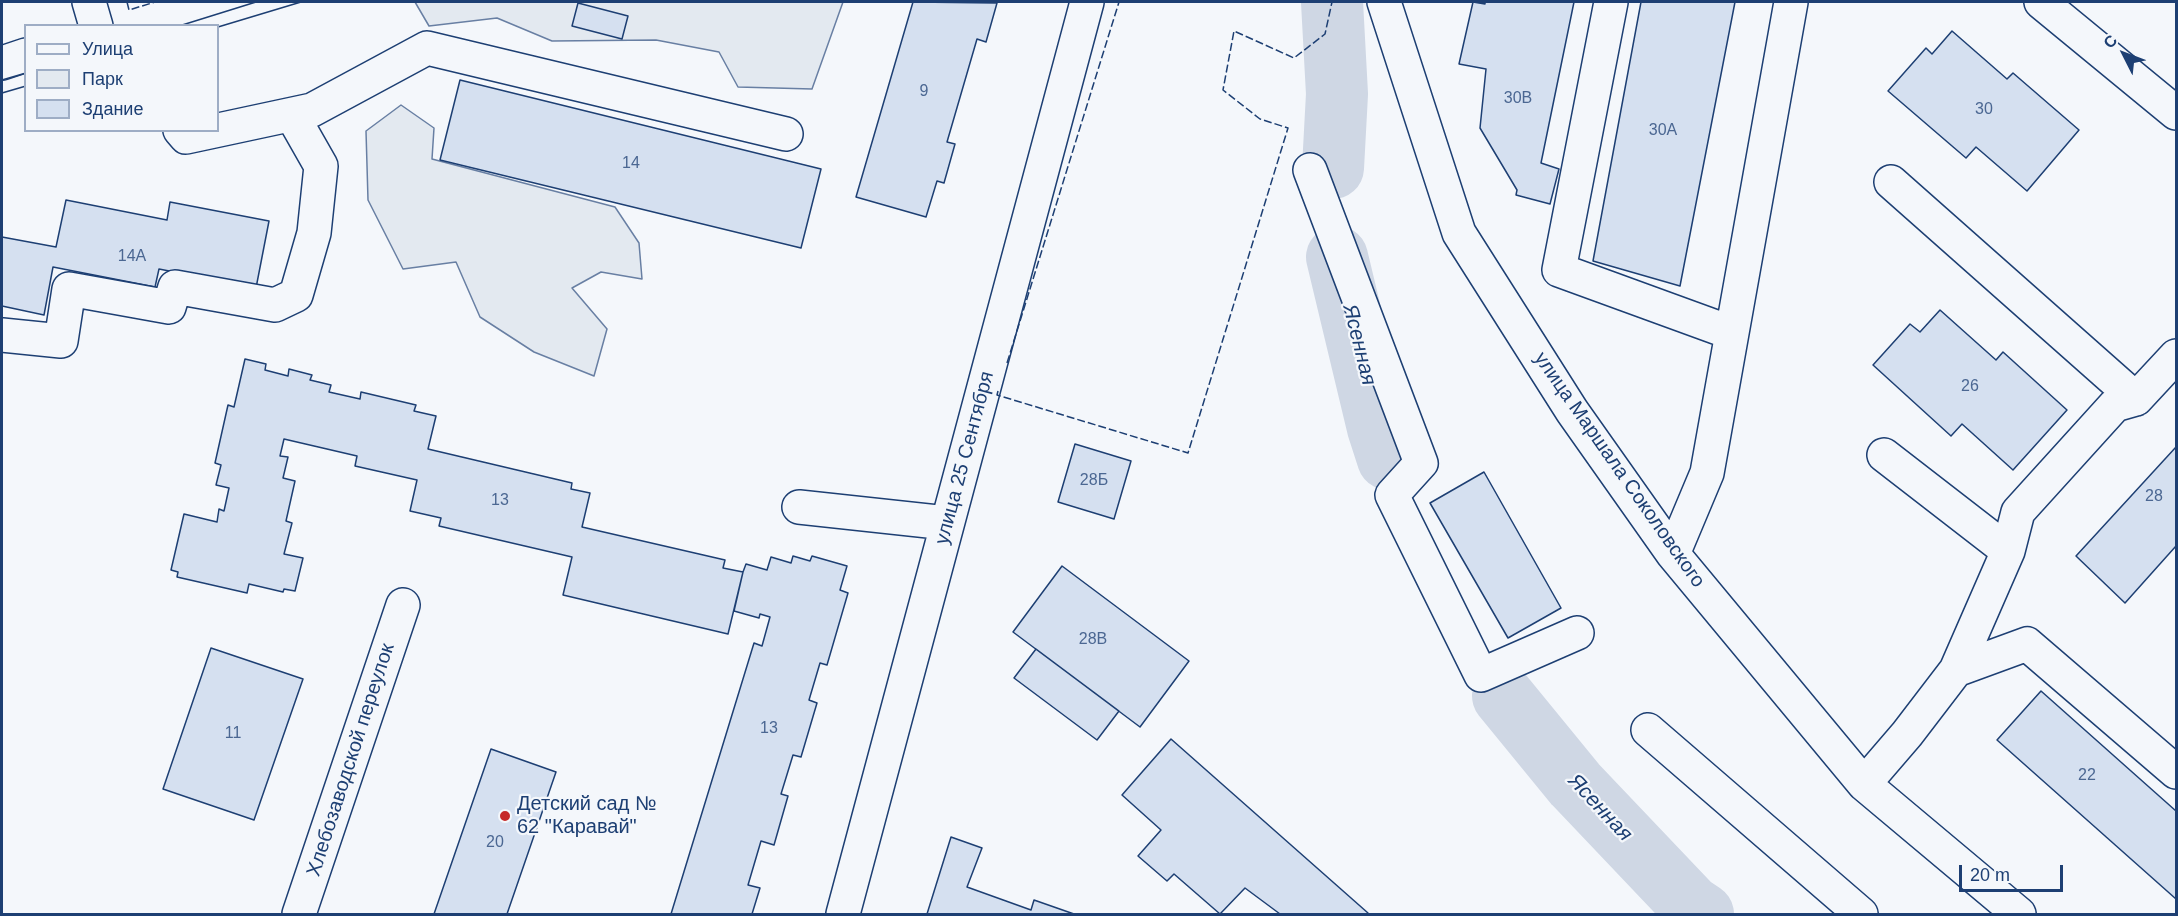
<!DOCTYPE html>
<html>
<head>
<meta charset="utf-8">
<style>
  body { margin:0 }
  #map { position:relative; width:2178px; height:916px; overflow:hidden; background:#f4f7fb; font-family:Helvetica,sans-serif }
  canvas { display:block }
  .frame { position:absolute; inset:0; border:3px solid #1d3f73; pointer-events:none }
  .legend { position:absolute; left:24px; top:24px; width:195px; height:108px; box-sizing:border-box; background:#f4f7fb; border:2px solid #9eadc5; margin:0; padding:8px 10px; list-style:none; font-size:18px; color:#1d3f73 }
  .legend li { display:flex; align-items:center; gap:12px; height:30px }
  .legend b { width:30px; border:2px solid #9eadc5 }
  .north { position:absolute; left:2094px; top:24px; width:60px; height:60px; -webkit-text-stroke:4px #f4f7fb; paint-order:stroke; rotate:312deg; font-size:16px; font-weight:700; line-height:24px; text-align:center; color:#1d3f73 }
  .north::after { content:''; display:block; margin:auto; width:21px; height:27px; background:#1d3f73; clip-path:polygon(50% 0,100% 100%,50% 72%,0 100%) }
  .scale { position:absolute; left:1959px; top:865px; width:104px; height:27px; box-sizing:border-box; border:3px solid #1d3f73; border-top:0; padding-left:8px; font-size:18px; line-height:21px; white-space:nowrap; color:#1d3f73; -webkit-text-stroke:4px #f4f7fb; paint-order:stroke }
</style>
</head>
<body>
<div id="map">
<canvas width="2178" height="916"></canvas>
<div class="frame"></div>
<ul class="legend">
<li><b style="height:8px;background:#f4f7fb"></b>Улица</li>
<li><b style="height:16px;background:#e3e9f0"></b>Парк</li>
<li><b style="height:16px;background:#d5e0f0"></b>Здание</li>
</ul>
<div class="north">С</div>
<div class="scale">20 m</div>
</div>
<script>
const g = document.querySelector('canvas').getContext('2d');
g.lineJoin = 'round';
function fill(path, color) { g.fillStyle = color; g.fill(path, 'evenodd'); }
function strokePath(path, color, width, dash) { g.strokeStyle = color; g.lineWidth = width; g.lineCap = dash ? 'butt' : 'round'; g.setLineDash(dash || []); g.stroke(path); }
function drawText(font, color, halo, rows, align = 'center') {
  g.font = font + ' Helvetica,sans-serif'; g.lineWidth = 4.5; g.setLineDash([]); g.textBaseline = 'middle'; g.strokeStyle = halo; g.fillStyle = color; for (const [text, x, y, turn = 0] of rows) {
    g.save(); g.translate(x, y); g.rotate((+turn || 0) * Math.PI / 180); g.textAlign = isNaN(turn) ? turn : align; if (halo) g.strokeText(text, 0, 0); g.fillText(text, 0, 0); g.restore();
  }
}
const green = new Path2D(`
  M415,2H843L812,89L738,87L719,52L656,40L552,41L497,18L429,26Z
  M401,105L434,128L432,159L615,207L639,243L642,279L601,272L572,288L607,329L594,376L534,352L480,317L456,262L403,269L368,200L366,131Z`);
const river = new Path2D(`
  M1332,2L1337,94L1333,168
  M1337,257L1378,428L1388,459
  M1503,696L1575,784L1691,906L1703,914`);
const building = new Path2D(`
  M913,2L997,3L986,42L977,39L947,142L955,144L944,183L937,181L926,217L856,197Z
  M1473,2L1485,4V2H1574L1541,163L1559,169L1550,204L1516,195L1517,190L1480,128L1486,69L1459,64Z
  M1641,2H1735L1680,286L1593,261Z
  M578,3L628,16L622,39L572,26Z
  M1952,31L2007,79L2013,73L2079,130L2027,191L1976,147L1966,158L1888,91L1926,48L1932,54Z
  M460,80L821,169L801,248L440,160Z
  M66,200L167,220L170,202L269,221L256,288L159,269L155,287L53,267L44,315L2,306V237L56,247Z
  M1940,310L1996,360L2003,352L2067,410L2013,470L1962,424L1951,436L1873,365L1910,324L1920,332Z
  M245,359L266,364L265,370L288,376L289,369L312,375L310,380L331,385L329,392L360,399L361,392L416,405L414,411L436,416L428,449L572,483L571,489L590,493L582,527L725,560L723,568L743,572L728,634L563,595L572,557L439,526L441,518L410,511L417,480L355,466L357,456L284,439L280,456L288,457L283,478L295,481L286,521L292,523L284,554L303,558L295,591L284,589L283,592L249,584L247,593L177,577L178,572L171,570L184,514L217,522L219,509L224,511L229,488L216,485L221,465L215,463L228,405L234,407Z
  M1075,444L1131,461L1114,519L1058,502Z
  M2176,447V546L2125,603L2076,556Z
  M1484,472L1561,608L1508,638L1430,503Z
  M793,556L810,561L812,556L847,566L840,590L848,593L827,665L820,663L809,700L817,703L801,757L793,755L781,794L788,796L774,845L761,841L748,885L760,888L752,914H671L754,643L762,646L770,617L760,614L759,618L734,611L743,572L746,564L767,570L771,557L791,563Z
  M1062,566L1189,661L1140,727L1013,632Z
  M211,648L303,679L254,820L163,789Z
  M1036,649L1119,711L1097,740L1014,678Z
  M2041,691L2176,811V899L1997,740Z
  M1171,739L1368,913L1367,914H1280L1245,888L1220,914L1174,874L1167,881L1138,856L1161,830L1122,795Z
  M491,749L556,772L507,914H434Z
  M951,837L982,848L967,887L1031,910L1034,900L1074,914H927Z`);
const minor = new Path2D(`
  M89,2L96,26
  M1384,2L1459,233L1572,411L1673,554L1864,784L2019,914
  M1611,2L1559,270L1732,333
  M2041,2L2176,113
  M2,63L26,55
  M180,130L186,137L312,110L427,48L786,134
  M1310,170L1421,463L1392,495L1481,675L1577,633
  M1891,182L2136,399
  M2,335L61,341L69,289L169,307L175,287L275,305L296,295L314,233L321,166L292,115
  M1884,455L2008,551
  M799,507L947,523
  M1673,554L1707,473L1791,2
  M1956,670L2008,551L2018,512L2115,405L2136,399L2176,356
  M1648,730L1861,914
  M1864,784L1907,734L1956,670L2027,644L2176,772
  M299,914L403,605
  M843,914L1087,2`);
const tram = new Path2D(`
  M179,26L256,2
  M218,27L301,2
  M2,80L26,73
  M2,93L26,86`);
const fence = new Path2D(`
  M127,2L129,10L155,2
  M1007,363L1119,2
  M998,391L997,395L1188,453L1288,128L1260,119L1223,90L1234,31L1294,58L1325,34L1332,2`);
const markers = [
  [505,816,6,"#c62828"]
];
const numberNames = [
  ["9",924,92],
  ["30В",1518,99],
  ["30",1984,110],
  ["30А",1663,131],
  ["14",631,164],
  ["14А",132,257],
  ["26",1970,387],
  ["28Б",1094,481],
  ["28",2154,497],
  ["13",500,501],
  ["28В",1093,640],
  ["13",769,729],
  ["11",233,734],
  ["22",2087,776],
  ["20",495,843]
];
const streetNames = [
  ["улица 25 Сентября",965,458,-75],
  ["улица Маршала Соколовского",1619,470,55],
  ["Хлебозаводской переулок",351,760,-72]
];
const poiNames = [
  ["Детский сад №",517,804],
  ["62 \"Каравай\"",517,827]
];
const waterNames = [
  ["Ясенная",1359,345,76],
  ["Ясенная",1600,808,47]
];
fill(green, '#e3e9f0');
strokePath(green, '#687fa3', 1.5);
strokePath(river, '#cfd7e4', 62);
fill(building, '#d5e0f0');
strokePath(building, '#1d3f73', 1.5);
strokePath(minor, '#1d3f73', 36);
strokePath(minor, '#f4f7fb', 33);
strokePath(tram, '#1d3f73', 1.5);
strokePath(fence, '#1d3f73', 1.5, [8, 3]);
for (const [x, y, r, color] of markers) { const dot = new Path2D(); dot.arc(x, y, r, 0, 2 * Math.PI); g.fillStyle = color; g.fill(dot); strokePath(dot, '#f4f7fb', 2); }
drawText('16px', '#4b6792', null, numberNames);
drawText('20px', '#1d3f73', '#f4f7fb', streetNames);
drawText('20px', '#1d3f73', '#f4f7fb', poiNames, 'left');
drawText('italic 21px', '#1d3f73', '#f4f7fb', waterNames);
</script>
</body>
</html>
